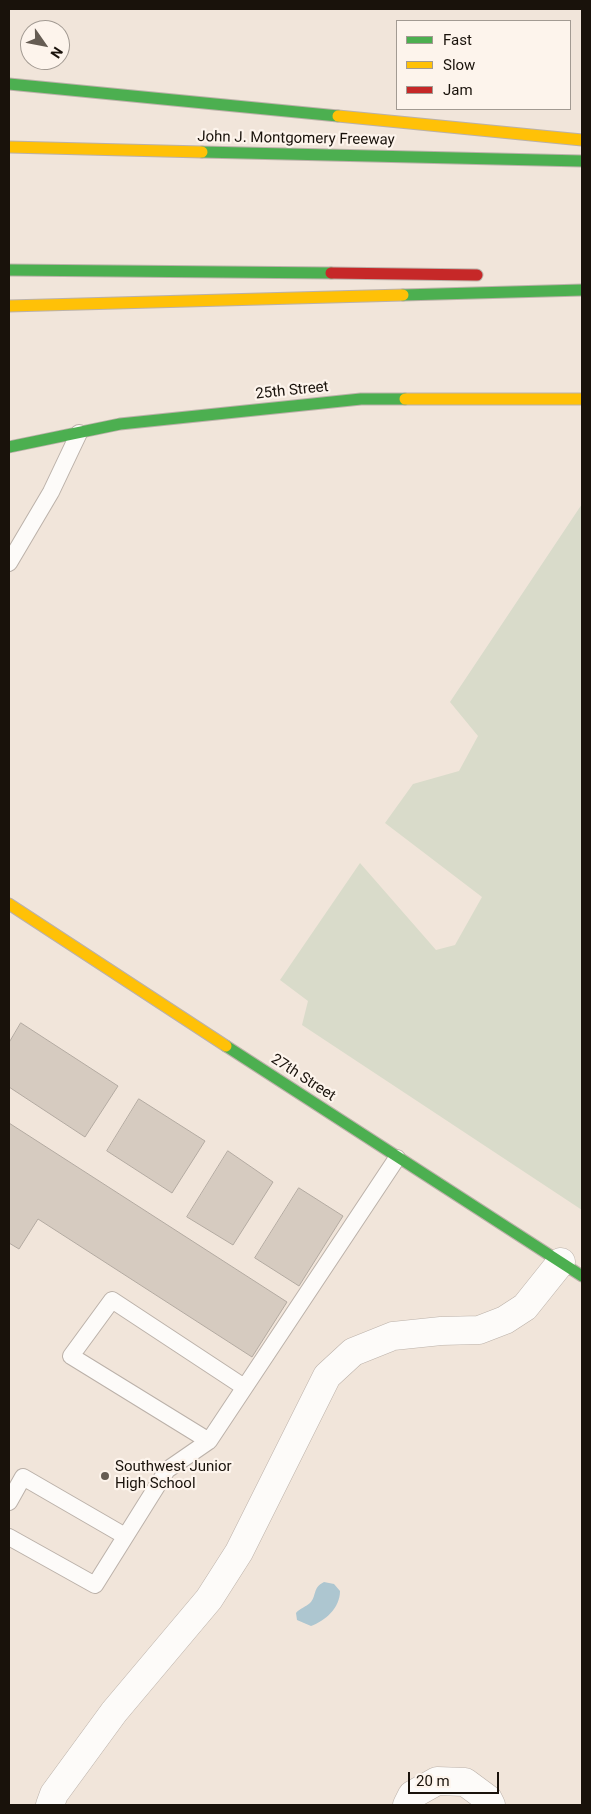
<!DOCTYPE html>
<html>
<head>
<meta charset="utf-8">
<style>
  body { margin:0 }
  #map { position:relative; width:591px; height:1814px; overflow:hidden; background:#f1e5da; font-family:Roboto,sans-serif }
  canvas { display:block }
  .frame { position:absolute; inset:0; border:10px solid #19120b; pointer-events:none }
  .legend { position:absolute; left:396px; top:20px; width:175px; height:90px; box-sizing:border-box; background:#fdf4ec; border:1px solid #a29a92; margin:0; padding:6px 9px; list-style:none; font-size:15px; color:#19120b }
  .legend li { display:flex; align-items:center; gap:10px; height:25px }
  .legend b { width:25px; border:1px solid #a29a92 }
  .north { position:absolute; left:20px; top:20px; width:50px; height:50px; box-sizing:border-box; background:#fdf4ec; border:1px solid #a29a92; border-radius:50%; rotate:123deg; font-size:14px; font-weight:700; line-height:20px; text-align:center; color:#19120b }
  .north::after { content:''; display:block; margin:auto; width:18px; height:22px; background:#655c53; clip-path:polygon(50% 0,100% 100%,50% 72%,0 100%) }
  .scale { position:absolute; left:408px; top:1772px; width:91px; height:22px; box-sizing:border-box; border:2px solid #19120b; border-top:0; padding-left:6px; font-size:15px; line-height:18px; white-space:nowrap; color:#19120b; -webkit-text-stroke:4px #fdf4ec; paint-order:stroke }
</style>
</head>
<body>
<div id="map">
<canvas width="591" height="1814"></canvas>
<div class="frame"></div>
<ul class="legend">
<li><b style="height:6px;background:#4caf50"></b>Fast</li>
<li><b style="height:6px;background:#ffc107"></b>Slow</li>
<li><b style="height:6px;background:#c62828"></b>Jam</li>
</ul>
<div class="north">N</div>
<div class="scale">20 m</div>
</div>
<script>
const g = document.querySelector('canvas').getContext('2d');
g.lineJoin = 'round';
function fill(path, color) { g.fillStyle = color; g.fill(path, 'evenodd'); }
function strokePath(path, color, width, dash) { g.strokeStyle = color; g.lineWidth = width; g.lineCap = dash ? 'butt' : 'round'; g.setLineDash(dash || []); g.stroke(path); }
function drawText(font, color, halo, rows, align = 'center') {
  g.font = font + ' Roboto,sans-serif'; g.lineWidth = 4.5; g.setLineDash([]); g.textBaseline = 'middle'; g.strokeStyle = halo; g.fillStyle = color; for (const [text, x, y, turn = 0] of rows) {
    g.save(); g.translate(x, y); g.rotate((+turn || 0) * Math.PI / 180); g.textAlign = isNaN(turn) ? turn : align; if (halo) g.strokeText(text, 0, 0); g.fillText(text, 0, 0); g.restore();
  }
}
const green = new Path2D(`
  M582,504V1210L302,1025L308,1001L280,980L360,863L436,950L455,945L482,897L385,823L413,784L459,771L478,736L450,702Z`);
const water = new Path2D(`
  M324,1582L334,1584L340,1591C340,1608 325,1621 311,1626L297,1620L296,1613C300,1608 306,1607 310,1603C317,1596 312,1588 324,1582Z`);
const building = new Path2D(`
  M21,1023L118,1086L85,1137L9,1087V1043Z
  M139,1099L205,1141L172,1193L107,1151Z
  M9,1123L287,1302L252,1357L38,1219L19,1249L9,1243Z
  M228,1151L273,1182L233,1245L187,1217Z
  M299,1188L343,1216L299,1286L255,1258Z`);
const lane = new Path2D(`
  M9,563L51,492L79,433
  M244,1387L112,1300L71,1356L209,1441L397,1158
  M9,1502L23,1477L125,1536
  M9,1537L95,1585L167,1470L209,1441`);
const street = new Path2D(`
  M50,1805L54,1794L114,1712L209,1599L239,1552L327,1376L353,1352L393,1336L441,1331L479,1330L505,1320L525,1307L561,1262
  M407,1805L412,1795L437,1781L465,1782L488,1799L491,1805`);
const fast = new Path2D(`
  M9,84L338,116
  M202,152L582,161
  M9,270L331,273
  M403,295L582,290
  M9,447L120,424L361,399H405
  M226,1046L582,1276`);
const slow = new Path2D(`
  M338,116L582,140
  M9,147L202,152
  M9,306L403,295
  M405,399H582
  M9,904L226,1046`);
const jam = new Path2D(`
  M331,273L477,275`);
const markers = [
  [105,1476,5,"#655c53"]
];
const streetNames = [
  ["John J. Montgomery Freeway",296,139,1],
  ["25th Street",292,391,-6],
  ["27th Street",303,1078,33]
];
const poiNames = [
  ["Southwest Junior",115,1467],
  ["High School",115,1484]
];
fill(green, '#d9dbca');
fill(water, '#adc6d0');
fill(building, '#d6cbc0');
strokePath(building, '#b3aaa1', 1);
strokePath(lane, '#bbb1a9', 18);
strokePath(street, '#bbb1a9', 29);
strokePath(fast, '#bbb1a9', 13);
strokePath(slow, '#bbb1a9', 13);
strokePath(jam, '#bbb1a9', 13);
strokePath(lane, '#fdfbf9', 16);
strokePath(street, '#fdfbf9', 28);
strokePath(fast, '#4caf50', 11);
strokePath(slow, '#ffc107', 11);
strokePath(jam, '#c62828', 11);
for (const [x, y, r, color] of markers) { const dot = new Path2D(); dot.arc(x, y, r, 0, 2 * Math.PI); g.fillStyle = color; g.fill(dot); strokePath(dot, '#fdf4ec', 2); }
drawText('15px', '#19120b', '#fdf4ec', streetNames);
drawText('15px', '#19120b', '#fdf4ec', poiNames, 'left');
</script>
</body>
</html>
